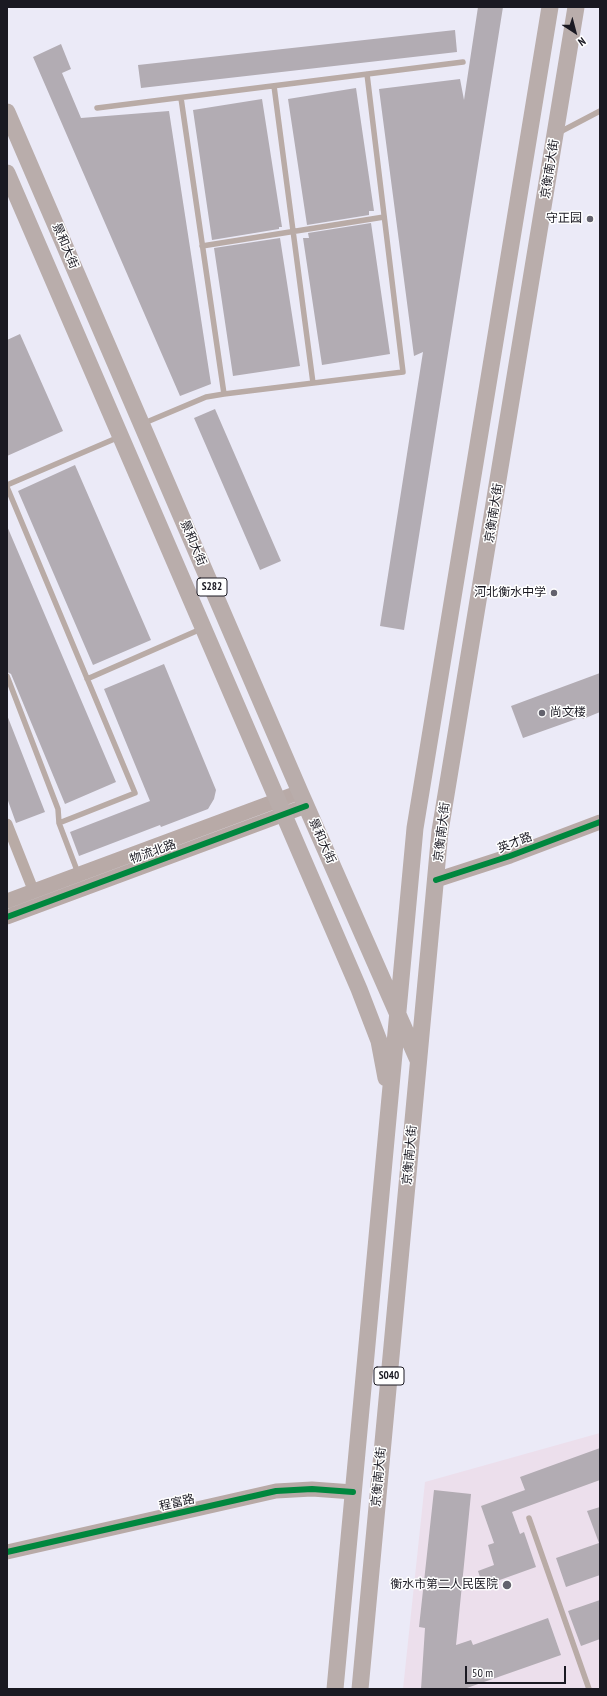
<!DOCTYPE html>
<html>
<head>
<meta charset="utf-8">
<style>
  body { margin:0 }
  #map { position:relative; width:607px; height:1696px; overflow:hidden; background:#ebeaf7; font-family:"PT Sans Narrow",sans-serif }
  canvas { display:block }
  .frame { position:absolute; inset:0; border:8px solid #1a1922; pointer-events:none }
  .north { position:absolute; left:555px; top:12px; width:40px; height:40px; -webkit-text-stroke:3px #fff; paint-order:stroke; rotate:144deg; font-size:11px; font-weight:700; line-height:16px; text-align:center; color:#1a1922 }
  .north::after { content:''; display:block; margin:auto; width:14px; height:18px; background:#1a1922; clip-path:polygon(50% 0,100% 100%,50% 72%,0 100%) }
  .scale { position:absolute; left:465px; top:1666px; width:101px; height:18px; box-sizing:border-box; border:2px solid #1a1922; border-top:0; padding-left:5px; font-size:12px; line-height:14px; white-space:nowrap; color:#1a1922; -webkit-text-stroke:3px #fff; paint-order:stroke }
</style>
</head>
<body>
<div id="map">
<canvas width="607" height="1696"></canvas>
<div class="frame"></div>
<div class="north">N</div>
<div class="scale">50 m</div>
</div>
<script>
const g = document.querySelector('canvas').getContext('2d');
g.lineJoin = 'round';
function fill(path, color) { g.fillStyle = color; g.fill(path, 'evenodd'); }
function strokePath(path, color, width, dash) { g.strokeStyle = color; g.lineWidth = width; g.lineCap = dash ? 'butt' : 'round'; g.setLineDash(dash || []); g.stroke(path); }
function drawText(font, color, halo, rows, align = 'center') {
  g.font = font + ' "PT Sans Narrow","Noto Sans SC",sans-serif'; g.lineWidth = 3; g.setLineDash([]); g.textBaseline = 'middle'; g.strokeStyle = halo; g.fillStyle = color; for (const [text, x, y, turn = 0] of rows) {
    g.save(); g.translate(x, y); g.rotate((+turn || 0) * Math.PI / 180); g.textAlign = isNaN(turn) ? turn : align; if (halo) g.strokeText(text, 0, 0); g.fillText(text, 0, 0); g.restore();
  }
}
const medical = new Path2D(`
  M600,1433V1689H403L425,1482Z`);
const building = new Path2D(`
  M478,7H503L404,630L380,626L423,352L414,356L379,89L460,79L464,100Z
  M455,30L457,52L141,88L138,65Z
  M61,44L71,69L62,73L81,118L169,111L211,384L180,396L33,57Z
  M356,88L374,211H369V215L307,225L288,99Z
  M262,99L282,227H279V229L212,240L193,110Z
  M371,223L390,354L322,365L303,238H309L308,233Z
  M280,238L300,366L233,376L214,248Z
  M20,334L63,431L7,456V340Z
  M215,409L281,561L260,570L194,418Z
  M75,465L151,640L93,665L18,491Z
  M7,526L116,782L65,804L11,674L7,672Z
  M164,664L216,790L214,799L208,809L161,827L160,825L79,856L70,832L150,801L104,689Z
  M600,673V712L583,719L582,717L523,738L511,706Z
  M7,715L45,812L16,823L7,798Z
  M600,1448V1480L512,1512L520,1534L524,1532L536,1567L483,1586L478,1571L494,1565L488,1545L494,1543L481,1506L525,1490L520,1477Z
  M434,1490L471,1494L456,1645L471,1640L473,1645L548,1618L561,1655L464,1689H421L425,1628L419,1627Z
  M600,1507V1575L566,1587L556,1558L599,1543L587,1511Z
  M600,1600V1639L581,1646L568,1611Z`);
const lane = new Path2D(`
  M274,86L313,383
  M181,98L224,394L403,372L367,74
  M97,108L463,62
  M558,133L600,111
  M202,246L384,217
  M142,424L206,397L224,394
  M7,485L119,437
  M7,487L135,793L59,823
  M7,676L58,809L59,823L78,873
  M87,679L201,629
  M529,1518L589,1689`);
const street = new Path2D(`
  M7,824L32,887`);
const secondary = new Path2D(`
  M436,880L510,856L600,822
  M7,901L300,792
  M7,917L306,806
  M7,1552L276,1491L312,1489L353,1492`);
const primary = new Path2D(`
  M7,112L300,792L418,1060
  M7,173L359,989L379,1041L386,1078
  M335,1689L415,828L550,7
  M360,1689L440,831L576,7`);
const cycleway = new Path2D(`
  M436,880L510,856L600,822
  M7,917L306,806
  M7,1552L276,1491L312,1489L353,1492`);
const markers = [
  [590,219,4,"#63626d"],
  [554,593,4,"#63626d"],
  [542,713,4,"#63626d"],
  [507,1585,5,"#63626d"]
];
const shields = [
  [212,587,30],
  [389,1376,30]
];
const shieldNames = [
  ["S282",212,587],
  ["S040",389,1376]
];
const streetNames = [
  ["京衡南大街",550,169,-81],
  ["景和大街",65,246,67],
  ["京衡南大街",494,513,-81],
  ["景和大街",193,543,67],
  ["京衡南大街",442,832,-83],
  ["景和大街",322,841,66],
  ["英才路",515,843,-21],
  ["物流北路",153,852,-20],
  ["京衡南大街",410,1155,-85],
  ["京衡南大街",379,1477,-85],
  ["程富路",177,1503,-13]
];
const poiNames = [
  ["守正园",582,219],
  ["河北衡水中学",546,593],
  ["尚文楼",550,713,"left"],
  ["衡水市第二人民医院",498,1585]
];
fill(medical, '#ecdfec');
fill(building, '#b2acb3');
strokePath(lane, '#b9aba6', 5.5);
strokePath(street, '#b9aba6', 11);
strokePath(secondary, '#b8aaa7', 15);
strokePath(primary, '#b9adab', 17);
strokePath(cycleway, '#00873e', 6);
for (const [x, y, r, color] of markers) { const dot = new Path2D(); dot.arc(x, y, r, 0, 2 * Math.PI); g.fillStyle = color; g.fill(dot); strokePath(dot, '#fff', 1.5); }
for (const [x, y, w] of shields) { const box = new Path2D(); box.roundRect(x - w / 2, y - 9, w, 18, 3); g.fillStyle = '#fff'; g.fill(box); strokePath(box, '#1a1922', 1); }
drawText('bold 11px', '#1a1922', null, shieldNames);
drawText('12px', '#1a1922', '#fff', streetNames);
drawText('12px', '#1a1922', '#fff', poiNames, 'right');
</script>
</body>
</html>
